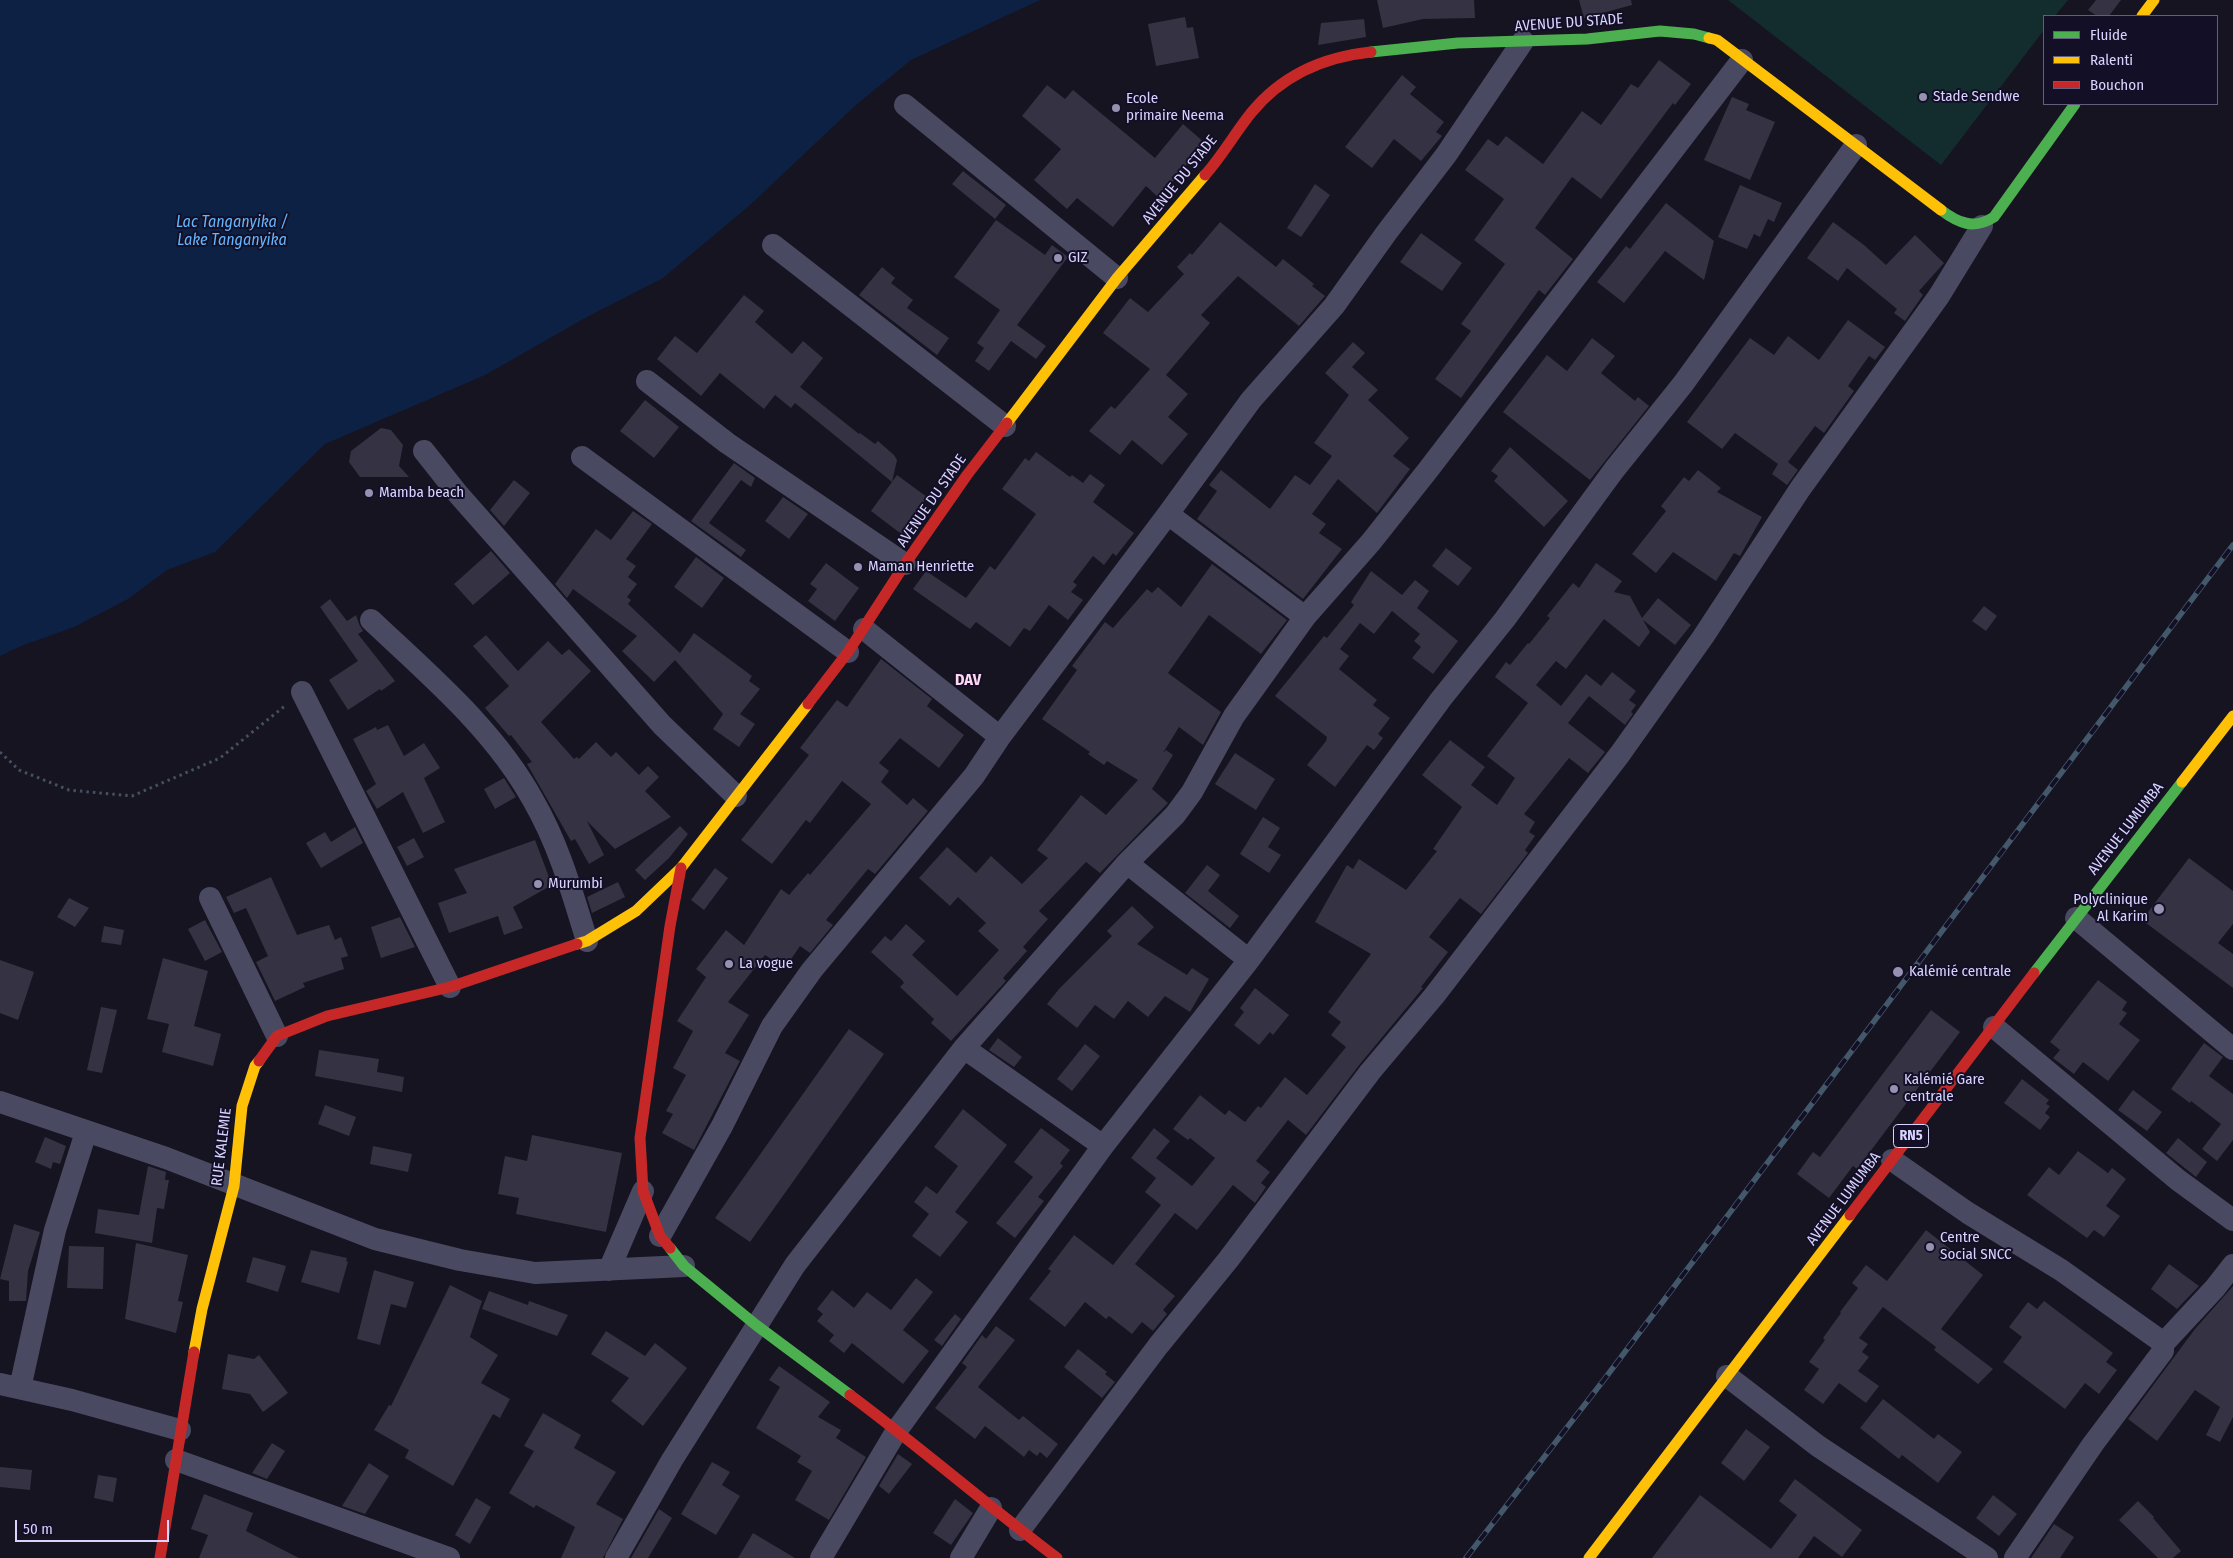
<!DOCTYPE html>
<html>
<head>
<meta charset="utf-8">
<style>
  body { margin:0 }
  #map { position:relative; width:2233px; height:1558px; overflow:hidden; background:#161421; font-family:"Fira Sans Condensed",sans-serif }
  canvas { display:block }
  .legend { position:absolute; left:2043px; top:15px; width:175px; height:90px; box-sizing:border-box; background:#130f26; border:1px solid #625e7d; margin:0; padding:6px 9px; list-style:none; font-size:15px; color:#d9d4ff }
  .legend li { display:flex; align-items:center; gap:10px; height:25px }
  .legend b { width:25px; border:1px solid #625e7d }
  .scale { position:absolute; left:15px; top:1520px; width:154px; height:22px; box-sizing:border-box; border:2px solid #d9d4ff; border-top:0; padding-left:6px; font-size:15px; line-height:18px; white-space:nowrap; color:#d9d4ff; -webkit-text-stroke:4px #130f26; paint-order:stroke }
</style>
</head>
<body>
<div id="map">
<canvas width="2233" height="1558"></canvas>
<ul class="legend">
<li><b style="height:6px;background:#4caf50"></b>Fluide</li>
<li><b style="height:6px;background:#ffc107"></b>Ralenti</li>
<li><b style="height:6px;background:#c62828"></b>Bouchon</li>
</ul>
<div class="scale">50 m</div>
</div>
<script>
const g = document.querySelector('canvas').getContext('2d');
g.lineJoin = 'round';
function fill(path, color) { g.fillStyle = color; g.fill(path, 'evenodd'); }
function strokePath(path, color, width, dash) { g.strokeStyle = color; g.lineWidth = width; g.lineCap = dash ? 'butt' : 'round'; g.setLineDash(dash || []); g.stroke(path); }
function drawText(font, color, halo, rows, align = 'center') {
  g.font = font + ' "Fira Sans Condensed",sans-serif'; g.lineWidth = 4; g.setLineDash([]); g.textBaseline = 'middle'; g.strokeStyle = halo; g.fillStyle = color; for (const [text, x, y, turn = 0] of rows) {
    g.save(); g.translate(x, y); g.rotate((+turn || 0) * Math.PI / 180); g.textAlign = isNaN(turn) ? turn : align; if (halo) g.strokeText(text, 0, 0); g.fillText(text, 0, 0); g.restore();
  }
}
const green = new Path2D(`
  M1728,0H2068L2055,16H2044V30L1941,165Z`);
const water = new Path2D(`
  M0,0H1040L911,60L856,105L750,205L663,278L585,318L485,375L325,444L215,552L167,570L128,599L74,627L21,646L0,656Z`);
const building = new Path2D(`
  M1377,0H1474L1475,18L1423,19L1383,28Z
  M1579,0H1631L1632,5L1584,18Z
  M2096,0H2121L2109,16H2097L2088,10Z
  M1185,17L1187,28L1193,27L1199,58L1156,66L1148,24Z
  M1364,19L1366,37L1318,45L1321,23Z
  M1659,60L1691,84L1675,105L1673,103L1601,199L1572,177L1535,228L1573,259L1545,295L1539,290L1461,398L1435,379L1471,331L1461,324L1505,264L1474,240L1504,199L1465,170L1488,139L1498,146L1506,136L1543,164L1582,111L1601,125L1631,84L1638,88Z
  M1402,75L1416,87L1410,94L1444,122L1436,132L1442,136L1421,161L1394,139L1372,168L1345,147Z
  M1047,85L1065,99L1073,90L1155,158L1183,124L1205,143L1159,198L1146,186L1113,227L1077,198L1067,209L1034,180L1061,149L1022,116Z
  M1732,97L1749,104L1746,110L1775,122L1750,180L1704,160Z
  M963,171L1006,205L995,219L952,184Z
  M1315,184L1330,195L1301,237L1287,228Z
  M1740,185L1782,203L1774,222L1768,219L1760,237L1754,234L1747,249L1718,237Z
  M1666,203L1714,241L1704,280L1665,251L1624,303L1597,282L1626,246L1630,249Z
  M996,220L1045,255L1052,245L1068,257L1017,325L1046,346L1036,359L1011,341L989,371L975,361L984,348L977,343L1000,310L954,277Z
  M1220,222L1276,267L1283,259L1314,284L1312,286L1325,296L1299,326L1238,276L1201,315L1210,323L1166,375L1188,394L1168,417L1188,434L1162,465L1132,440L1120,455L1089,431L1111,406L1115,409L1150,369L1103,333L1130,298L1148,312L1184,274L1177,267L1190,253L1192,255Z
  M1833,222L1864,245L1886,265L1915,235L1944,263L1919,291L1923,295L1905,321L1894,313L1897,309L1847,268L1838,281L1807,258Z
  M1421,233L1462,263L1442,291L1400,262Z
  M882,267L895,278L891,283L913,300L907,308L949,338L937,355L859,295Z
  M744,295L764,311L755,322L792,354L803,341L823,358L800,387L859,434L860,433L875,444L878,441L894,455L897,460L892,482L795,403L791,408L775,395L764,409L720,373L701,396L657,359L675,336L697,353Z
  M1848,320L1885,347L1875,360L1869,356L1848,386L1854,391L1824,433L1815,426L1788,462L1798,470L1787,485L1772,474L1778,464L1735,433L1722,449L1687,422L1750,338L1774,355L1788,336L1819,360Z
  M1592,338L1615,356L1601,373L1635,401L1638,397L1649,406L1590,480L1503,412L1547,355L1567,371Z
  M1353,342L1365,353L1352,367L1378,390L1368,400L1409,438L1393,456L1410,469L1377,513L1338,479L1312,514L1326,524L1319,533L1342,549L1303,599L1197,519L1217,491L1209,485L1221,470L1270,509L1295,475L1310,485L1332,456L1314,443L1349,395L1325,373Z
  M645,400L679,427L654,458L620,431Z
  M381,428L391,430L403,445L399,466L409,477H360L349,462L351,451Z
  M1510,447L1568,501L1544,527L1494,481L1498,476L1491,471Z
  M1036,452L1070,477L1072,475L1083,483L1090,474L1105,485L1093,502L1134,533L1116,556L1113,553L1104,565L1093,556L1073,582L1077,585L1071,592L1083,600L1068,620L1049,605L1030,631L1024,628L1010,647L976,622L970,629L913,589L926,571L966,598L990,566L995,570L1036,514L1002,489L1025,458L1029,461Z
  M734,463L755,478L751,487L741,480L709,523L746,550L741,557L691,521Z
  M1698,470L1721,488L1717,492L1762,517L1740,556L1734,553L1716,581L1673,552L1656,573L1632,554L1666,511L1661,506L1684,477L1689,481Z
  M897,475L927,497L911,519L915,521L904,536L871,511Z
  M514,480L530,493L504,526L490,510Z
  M783,497L808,514L789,539L765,521Z
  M633,511L652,524L626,559L636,566L628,577L637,584L627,597L631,600L628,604L680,653L694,633L752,676L749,681L760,689L740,714L755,724L739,747L713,729L723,714L675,660L654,682L622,651L637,636L573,589L567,598L555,584L596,529L611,540Z
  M1446,548L1472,568L1458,586L1432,566Z
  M491,551L510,573L473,605L454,584Z
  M696,557L724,578L702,608L674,587Z
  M826,563L859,588L835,621L808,601L817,589L810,584Z
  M1596,563L1622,581L1614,592L1630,596L1642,618L1658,598L1691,625L1675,645L1643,620L1650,632L1639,647L1604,619L1566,669L1556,661L1536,685L1561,706L1586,674L1601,686L1612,672L1636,691L1629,700L1636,705L1631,712L1633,714L1625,725L1589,696L1568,723L1605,752L1588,773L1569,758L1524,814L1535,822L1529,832L1535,836L1525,850L1528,853L1481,914L1460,898L1429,937L1448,952L1421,987L1423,988L1360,1064L1306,1135L1288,1120L1256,1161L1270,1172L1261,1183L1266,1187L1255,1203L1233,1185L1197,1230L1175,1213L1135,1264L1175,1296L1163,1310L1167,1314L1153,1331L1142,1322L1132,1334L1109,1316L1106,1319L1085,1302L1065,1327L1029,1299L1051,1271L1048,1269L1074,1235L1113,1265L1161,1205L1145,1192L1156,1178L1131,1158L1154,1128L1170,1141L1156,1158L1192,1186L1215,1158L1190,1138L1188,1140L1173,1129L1200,1095L1225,1115L1229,1110L1245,1122L1258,1106L1261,1108L1285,1077L1307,1095L1346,1047L1331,1035L1341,1022L1328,1012L1371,954L1315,922L1347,865L1353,869L1359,859L1406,890L1437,851L1433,849L1462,807L1422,775L1450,740L1485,767L1471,785L1497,805L1515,778L1487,756L1528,703L1495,677L1506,662L1510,665L1528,643L1529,644L1550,618L1547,616L1573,583L1579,588Z
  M1212,564L1287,620L1261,654L1209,615L1168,673L1221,712L1203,745L1179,727L1163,753L1166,750L1173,755L1152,789L1168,803L1100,873L1086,862L1039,911L1048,919L1023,947L1027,951L1003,978L1006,981L951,1041L931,1023L934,1019L900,987L904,983L902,980L871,952L885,936L891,941L906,924L925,941L912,955L957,996L999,950L978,931L986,923L958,897L950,906L919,878L947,847L976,873L991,856L1022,884L1048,858L1037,850L1081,795L1106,815L1138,780L1107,761L1104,765L1088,754L1090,752L1042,719L1077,670L1072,666L1105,622L1113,628L1147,589L1152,593L1158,587L1181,607Z
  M1371,571L1402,595L1415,580L1429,591L1417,608L1458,641L1433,674L1412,658L1421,647L1414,641L1420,634L1392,611L1374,634L1360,623L1340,649L1349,656L1339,669L1377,700L1373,705L1390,718L1378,734L1383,738L1374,750L1367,745L1335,787L1307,765L1326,741L1327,737L1275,696L1324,636L1327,638L1354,605L1351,602Z
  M330,599L347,621L356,615L359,624L363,631L358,634L395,681L381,691L380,689L348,710L329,680L358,661L320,607Z
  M1984,606L1997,616L1986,631L1972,621Z
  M486,635L518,671L548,641L562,655L569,649L591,671L541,722L574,759L577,757L579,759L596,742L611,757L616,752L639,775L648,766L659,777L645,791L671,817L615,849L587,821L604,855L589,864L575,839L571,841L527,764L532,762L511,735L509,736L485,708L509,686L473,646Z
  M881,659L932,699L927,706L964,735L939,768L900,738L879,763L889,771L881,782L907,805L913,798L928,811L875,874L868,869L826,920L833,925L810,953L800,946L785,968L765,955L728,1002L749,1015L725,1053L740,1061L694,1150L662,1133L673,1114L666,1111L686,1075L673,1068L693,1031L677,1021L706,977L696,969L726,930L744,945L781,889L789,895L808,873L810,875L871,804L842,781L810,823L806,820L772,864L741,840L809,755L800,748L837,700L847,707Z
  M388,725L404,756L424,743L440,768L424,778L445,822L423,833L403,792L377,809L366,791L376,784L353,739L376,727L377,730Z
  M1235,753L1275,779L1256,810L1215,784Z
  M504,778L516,797L495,809L484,789Z
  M1263,817L1280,828L1268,847L1281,855L1269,873L1240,854Z
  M680,826L688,834L669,858L645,880L635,870Z
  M355,827L363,843L321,868L306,843L325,832L331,842Z
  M414,838L424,857L407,866L397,847Z
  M535,840L552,885L513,907L523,928L504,935L498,916L449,933L438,903L467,893L454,869Z
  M2189,858L2233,891V924L2218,943L2233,954V988L2142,920Z
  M1207,865L1220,875L1208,891L1239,916L1230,928L1185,893Z
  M715,868L728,878L704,910L691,900Z
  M271,877L297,935L329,925L335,940L341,937L348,956L341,958L344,969L303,983L305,987L275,1001L256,962L268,956L246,908L234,913L226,897Z
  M618,882L625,897L592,913L587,897Z
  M69,898L89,908L75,927L57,917Z
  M1132,906L1154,927L1137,944L1187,975L1192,968L1209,979L1190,1012L1165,996L1148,1017L1128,1001L1114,1019L1095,1005L1077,1028L1047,1004L1059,989L1112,936L1107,931Z
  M400,917L415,947L381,958L371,927Z
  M205,920L222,952L205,961L188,929Z
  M104,926L124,930L121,945L101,942Z
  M163,958L208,971L194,1026L221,1034L213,1066L162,1052L169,1024L147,1019Z
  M0,960L34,972L18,1020L0,1013Z
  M2098,980L2127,1002L2122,1010L2127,1013L2119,1024L2140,1040L2108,1081L2083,1062L2074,1074L2053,1058L2060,1050L2050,1042Z
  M1255,988L1289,1015L1273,1035L1270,1032L1259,1045L1234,1025L1244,1012L1240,1008Z
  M101,1007L117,1010L102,1073L87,1070Z
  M1931,1010L1960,1032L1857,1169L1853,1166L1829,1198L1797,1174L1813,1152L1820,1157Z
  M849,1029L884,1054L750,1242L715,1218Z
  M998,1038L1022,1057L1014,1067L989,1050Z
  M2204,1043L2223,1057L2209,1076L2233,1094V1140L2217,1161L2202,1149L2221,1124L2191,1101L2190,1103L2171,1089Z
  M1085,1044L1100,1056L1072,1091L1057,1079Z
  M319,1050L379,1059L377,1072L404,1077L402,1092L315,1076Z
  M2022,1079L2049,1100L2046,1104L2050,1106L2045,1113L2050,1117L2040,1130L2004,1103Z
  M2133,1090L2162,1112L2147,1131L2118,1110Z
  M325,1105L356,1117L349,1136L318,1124Z
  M963,1109L1007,1145L955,1212L968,1222L940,1257L912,1236L929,1214L914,1202L926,1186L937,1194L958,1166L934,1147Z
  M1041,1128L1070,1150L1060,1163L1063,1166L1038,1197L1044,1201L1015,1238L996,1223L1033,1177L1014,1162Z
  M532,1135L622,1153L606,1232L516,1214L519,1198L498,1194L505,1156L527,1161Z
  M45,1137L66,1146L60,1164L53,1162L51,1169L35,1162Z
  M2178,1138L2207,1162L2196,1177L2166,1153Z
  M373,1146L412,1154L408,1172L370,1164Z
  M2078,1151L2108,1173L2112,1168L2126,1179L2106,1206L2120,1216L2104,1237L2094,1230L2087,1238L2027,1195L2049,1167L2059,1175Z
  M148,1166L166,1172L165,1180H169L164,1209L157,1208L152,1243L95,1233L98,1209L139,1215Z
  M14,1224L40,1232L28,1271L26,1301H9V1281L0,1279Z
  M1926,1230L1983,1275L1941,1329L1993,1369L1978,1384L1934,1350L1936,1347L1883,1307L1859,1338L1868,1344L1862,1352L1869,1357L1858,1371L1879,1386L1866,1403L1839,1383L1823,1404L1804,1390L1819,1369L1809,1362L1825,1340L1823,1338L1841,1313L1840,1312L1858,1288L1852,1283L1866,1265L1887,1281Z
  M136,1243L188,1255L178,1301L183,1302L176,1333L125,1319Z
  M69,1246L104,1247L103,1289L67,1288Z
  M311,1250L347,1258L346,1261L348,1262L339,1293L301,1282Z
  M253,1257L286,1266L278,1292L246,1282Z
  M2169,1264L2199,1286L2177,1309L2151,1289Z
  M374,1270L414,1282L406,1308L391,1304L380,1345L357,1339Z
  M916,1278L933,1292L903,1330L929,1351L903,1384L852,1343L844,1353L829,1341L834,1335L817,1321L823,1314L817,1309L832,1290L854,1308L867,1292L891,1310Z
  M450,1285L482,1301L470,1337L498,1355L481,1383L510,1399L500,1418L493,1414L453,1486L405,1458L409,1450L374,1430L389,1405L391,1406Z
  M2233,1286V1417L2220,1442L2206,1435L2220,1407L2195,1390L2157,1441L2128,1419L2195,1329Z
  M489,1291L528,1305L529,1301L568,1315L557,1336L482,1309Z
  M2044,1301L2113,1353L2106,1362L2117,1370L2099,1394L2085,1383L2065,1409L2003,1362L2022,1337L2009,1327L2028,1302L2037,1309Z
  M955,1314L961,1319L942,1346L934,1340Z
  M996,1326L1015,1340L978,1387L1019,1420L1023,1416L1058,1444L1047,1458L1040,1452L1037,1456L1029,1450L1024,1457L985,1426L975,1439L935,1408L967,1367L962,1363L982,1335L986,1339Z
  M606,1331L645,1356L655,1343L687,1368L643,1426L611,1401L629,1378L591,1354Z
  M1078,1349L1107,1372L1105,1374L1115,1382L1102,1398L1064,1367Z
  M228,1354L254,1359L259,1355L288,1393L263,1412L250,1394L222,1389Z
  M779,1366L830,1402L818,1417L841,1430L836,1438L866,1457L829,1520L795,1500L812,1471L797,1462L801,1456L756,1428L780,1387L769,1380Z
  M1883,1399L1934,1439L1938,1434L1962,1452L1938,1483L1902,1455L1899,1459L1860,1428Z
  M543,1413L581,1435L574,1448L616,1472L596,1504L623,1519L603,1558H561L575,1527L536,1505L534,1508L509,1493L534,1451L524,1446Z
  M1746,1429L1770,1447L1744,1481L1721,1463Z
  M272,1443L285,1451L267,1479L252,1473Z
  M898,1454L912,1464L889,1494L879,1486Z
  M712,1462L730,1472L722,1485L740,1496L716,1535L681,1514Z
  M369,1463L389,1476L365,1514L342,1506Z
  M0,1467L32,1470L30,1490L0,1487Z
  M98,1475L117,1478L113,1502L94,1498Z
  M1795,1479L1862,1530L1842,1557L1814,1536L1798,1558H1652L1700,1495L1771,1549L1797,1515L1779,1501Z
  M204,1494L253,1513L246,1531L299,1558H199L208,1535L191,1529Z
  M1993,1495L2017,1514L1999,1536L1976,1518Z
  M476,1498L491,1507L470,1544L455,1535Z
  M955,1499L973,1513L951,1545L933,1533Z
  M2138,1501L2154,1517L2153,1518L2181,1551L2173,1558H2158L2119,1520Z
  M659,1509L672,1518L648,1558H631Z
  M2054,1524L2074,1537L2060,1558H2031Z
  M753,1533L795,1558H738Z`);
const path = new Path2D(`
  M0,752L19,770L69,790L132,796L220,758L286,705`);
const street = new Path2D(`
  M905,105L1117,278
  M773,245L1005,426
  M647,381L727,443L905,564
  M424,451L458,494L662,725L736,796
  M582,457L848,652
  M1168,514L1305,617
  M371,620C429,675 494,729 533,800C559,845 572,892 587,941
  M864,629L1000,737
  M302,692L450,987
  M1127,863L1249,960
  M210,898L277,1036
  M2076,918L2233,1049
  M1994,1027L2178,1180L2233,1220
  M964,1048L1103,1146
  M0,1102L166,1158L375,1239L460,1260L535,1273L684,1266
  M1892,1160L1968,1213L2061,1270L2158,1339L2163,1344
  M660,1236L722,1126L772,1026L812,970L974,776L1000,737L1168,514L1251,400L1334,306L1387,232L1446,155L1523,41
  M609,1270L643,1191
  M1727,1376L1818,1446L1987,1558
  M0,1384L72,1400L180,1430
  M20,1388L55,1230L86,1132
  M176,1460L449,1558
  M1020,1530L1158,1346L1228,1260L1370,1072L1434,996L1620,754L1703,637L1800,489L1939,296L1982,226
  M616,1558L672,1460L795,1265L964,1048L1127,863L1175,815L1192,792L1234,716L1305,617L1371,542L1428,470L1742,60
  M821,1558L897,1430L1103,1146L1249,960L1441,699L1505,619L1614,470L1683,384L1856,145
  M961,1558L991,1508
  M2015,1558L2093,1444L2163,1351V1344L2215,1288L2233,1265`);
const fast = new Path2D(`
  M1371,52L1458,43L1587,39L1660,31L1694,34L1709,38
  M1941,210C1958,223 1974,230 1994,217L2075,104
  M2034,973L2182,782
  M670,1248L684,1266L756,1325L850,1395`);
const slow = new Path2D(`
  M2142,16L2154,0
  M1709,38L1717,40L1941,210
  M1007,423L1117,278L1205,175
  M2182,782L2233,716
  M577,944L587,941L636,911L681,868L808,704
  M194,1352L202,1309L234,1186L242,1106L255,1066L259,1061
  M1589,1558L1850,1215`);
const jam = new Path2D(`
  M1205,175C1222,156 1235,133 1251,113C1282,75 1322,57 1371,52
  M808,704L848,652L905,564L967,475L1007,423
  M259,1061L277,1036L327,1016L450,987L577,944
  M1850,1215L2034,973
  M670,1248L660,1236L643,1191L640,1138L670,926L681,868
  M850,1395C921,1448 987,1505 1057,1558
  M160,1558L194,1352`);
const rail = new Path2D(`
  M1466,1558L1603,1381L2233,545`);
const markers = [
  [1923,97,5,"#9591b1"],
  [1116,108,5,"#9591b1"],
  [1058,258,5,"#9591b1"],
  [369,493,5,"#9591b1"],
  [858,567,5,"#9591b1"],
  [538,884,5,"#9591b1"],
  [2159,909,6,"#9591b1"],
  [729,964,5,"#9591b1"],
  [1898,972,6,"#9591b1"],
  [1894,1089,5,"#9591b1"],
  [1930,1247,5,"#9591b1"]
];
const shields = [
  [1911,1136,35]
];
const shieldNames = [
  ["RN5",1911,1136]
];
const streetNames = [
  ["AVENUE DU STADE",1569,23,-4],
  ["AVENUE DU STADE",1180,180,-51],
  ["AVENUE DU STADE",932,501,-55],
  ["AVENUE LUMUMBA",2126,829,-52],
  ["RUE KALEMIE",222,1147,-83],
  ["AVENUE LUMUMBA",1844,1199,-53]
];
const poiNames = [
  ["Stade Sendwe",1933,97],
  ["Ecole",1126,99],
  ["primaire Neema",1126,116],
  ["GIZ",1068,258],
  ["Mamba beach",379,493],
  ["Maman Henriette",868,567],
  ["Murumbi",548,884],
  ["Polyclinique",2148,900,"right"],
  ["Al Karim",2148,917,"right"],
  ["La vogue",739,964],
  ["Kalémié centrale",1909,972],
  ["Kalémié Gare",1904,1080],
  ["centrale",1904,1097],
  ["Centre",1940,1238],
  ["Social SNCC",1940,1255]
];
const waterNames = [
  ["Lac Tanganyika /",232,223],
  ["Lake Tanganyika",232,241]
];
const neighbourhoodNames = [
  ["DAV",968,681]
];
fill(green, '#132c2d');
fill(water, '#0d2144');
fill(building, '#343243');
strokePath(path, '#44505f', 3, [2.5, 4]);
strokePath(street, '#4a4962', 22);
strokePath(fast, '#4caf50', 11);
strokePath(slow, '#ffc107', 11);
strokePath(jam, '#c62828', 11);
strokePath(rail, '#43596b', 5.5);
strokePath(rail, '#130f26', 4, [11]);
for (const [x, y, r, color] of markers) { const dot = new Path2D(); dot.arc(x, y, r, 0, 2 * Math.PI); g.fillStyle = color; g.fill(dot); strokePath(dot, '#130f26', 2); }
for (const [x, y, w] of shields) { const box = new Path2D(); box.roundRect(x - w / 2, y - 11.5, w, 23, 4); g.fillStyle = '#130f26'; g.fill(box); strokePath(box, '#d9d4ff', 1); }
drawText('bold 14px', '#d9d4ff', null, shieldNames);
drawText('15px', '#d9d4ff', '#130f26', streetNames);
drawText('15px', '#d9d4ff', '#130f26', poiNames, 'left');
drawText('italic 16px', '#62b6ff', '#130f26', waterNames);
drawText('bold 16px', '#ffd6f0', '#130f26', neighbourhoodNames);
</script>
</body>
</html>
